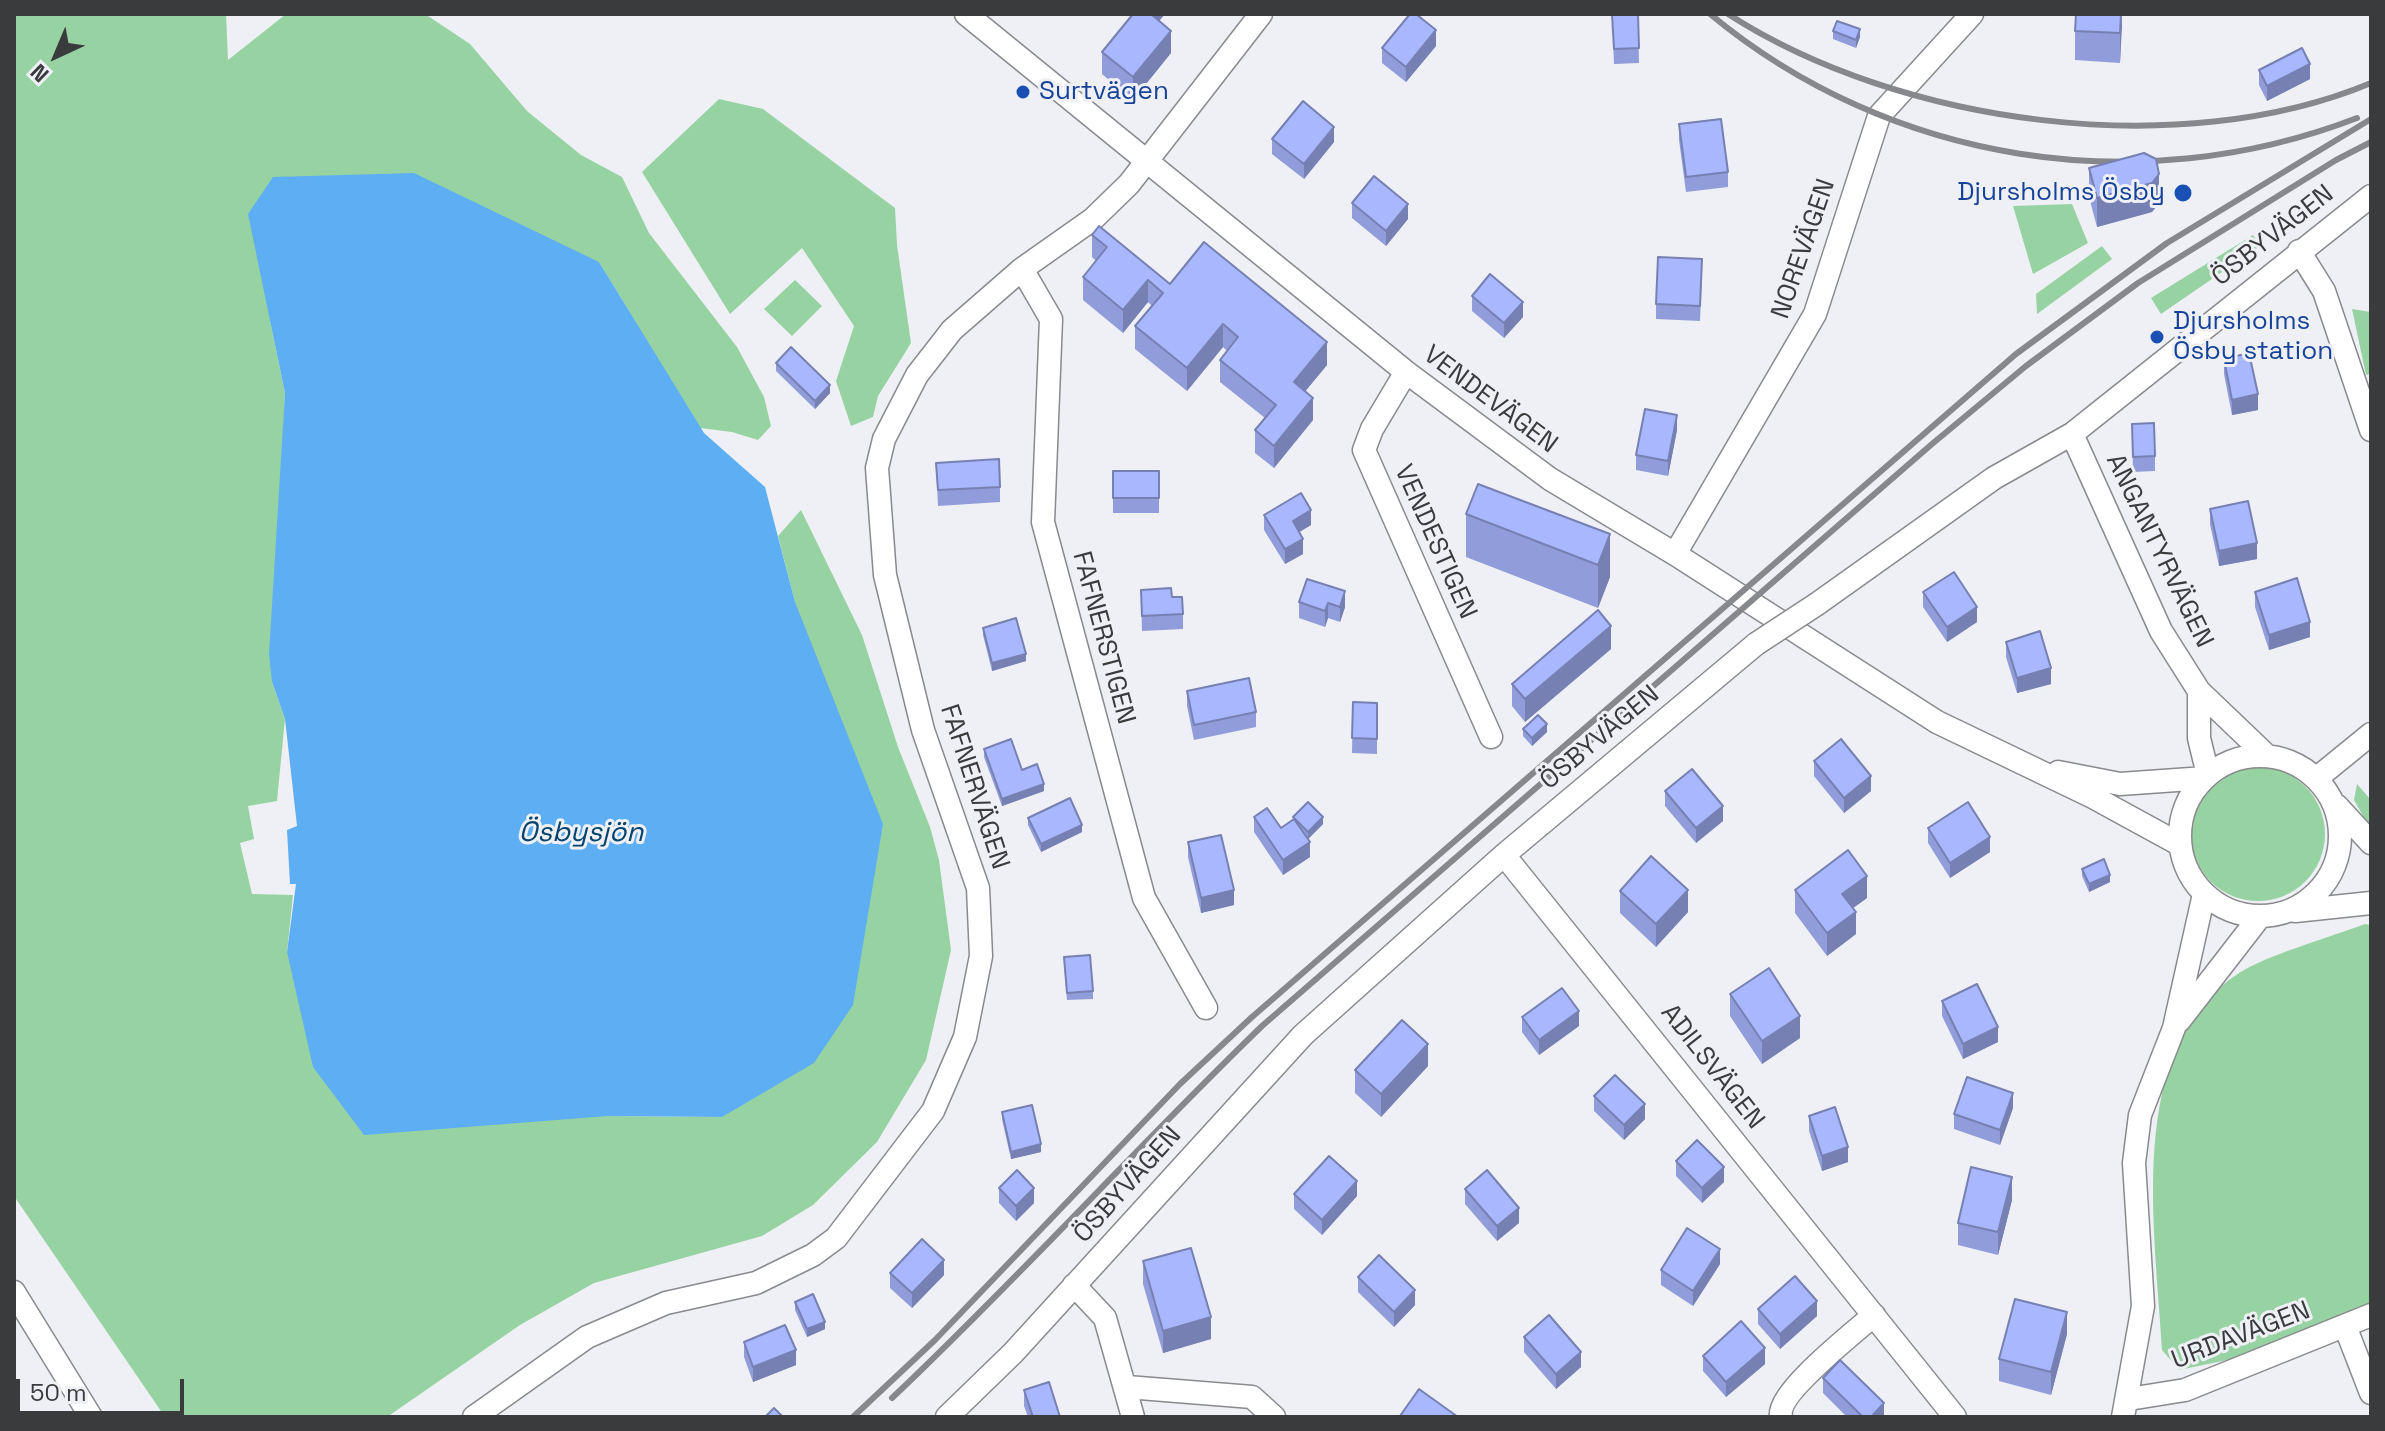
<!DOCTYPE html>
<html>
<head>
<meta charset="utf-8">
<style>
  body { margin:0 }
  #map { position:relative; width:2385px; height:1431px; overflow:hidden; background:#eff0f5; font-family:"Space Grotesk",sans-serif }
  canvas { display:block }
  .frame { position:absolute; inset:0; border:16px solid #3a3b3d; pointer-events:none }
  .north { position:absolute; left:16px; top:16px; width:80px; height:80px; -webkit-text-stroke:6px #eff0f5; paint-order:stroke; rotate:224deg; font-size:22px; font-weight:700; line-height:32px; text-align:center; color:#3a3b3d }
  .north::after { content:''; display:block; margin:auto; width:28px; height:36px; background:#3a3b3d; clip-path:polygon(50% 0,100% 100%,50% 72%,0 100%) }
  .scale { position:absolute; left:16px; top:1379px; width:168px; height:36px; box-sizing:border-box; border:4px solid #3a3b3d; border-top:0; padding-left:10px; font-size:24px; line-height:28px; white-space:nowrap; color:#3a3b3d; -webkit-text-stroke:6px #eff0f5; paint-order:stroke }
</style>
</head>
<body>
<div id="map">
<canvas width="2385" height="1431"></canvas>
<div class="frame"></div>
<div class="north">N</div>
<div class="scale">50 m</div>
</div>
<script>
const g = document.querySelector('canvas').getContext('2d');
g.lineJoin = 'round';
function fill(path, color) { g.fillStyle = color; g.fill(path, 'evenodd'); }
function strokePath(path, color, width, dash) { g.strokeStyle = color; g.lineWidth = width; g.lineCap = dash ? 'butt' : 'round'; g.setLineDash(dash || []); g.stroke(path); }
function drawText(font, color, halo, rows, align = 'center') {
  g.font = font + ' "Space Grotesk",sans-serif'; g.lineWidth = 6; g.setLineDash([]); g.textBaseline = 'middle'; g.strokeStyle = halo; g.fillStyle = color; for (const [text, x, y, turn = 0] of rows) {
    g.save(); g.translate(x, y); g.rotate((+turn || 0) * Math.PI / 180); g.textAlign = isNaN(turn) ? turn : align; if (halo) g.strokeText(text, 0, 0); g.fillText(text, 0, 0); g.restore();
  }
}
const green = new Path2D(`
  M14,14H226L228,60L286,14H425L470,44L527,111L581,155L622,177L649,233L737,347L764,397L771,426L758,440L732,432L700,428L599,262L270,320L285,393L272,682L285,719L277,801L248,806L254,839L240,843L252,894L293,895L287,952L608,1116L722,1117L795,602L778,536L801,510L862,635L898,747L930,827L939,860L951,950L926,1060L877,1142L813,1205L762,1236L594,1283L520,1325L387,1417H165L14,1196Z
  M719,99L763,109L895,208L897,245L911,343L878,396L873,417L851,426L836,381L854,326L802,248L730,314L642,172Z
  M2072,204L2088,243L2033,274L2013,206Z
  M2253,235L2260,246L2161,314L2151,298Z
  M2102,246L2112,259L2037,314L2036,294Z
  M795,280L822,306L792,336L764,309Z
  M2352,309L2371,312V374L2366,375Z
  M2191 834a67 67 0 1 1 134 0a67 67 0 1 1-134 0Z
  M2357,784L2371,800V830L2354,800Z
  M2365,924L2371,925V1303L2232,1359L2179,1370L2162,1350C2156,1232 2123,1047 2239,973C2267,955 2331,937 2365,924Z`);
const water = new Path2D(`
  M414,173L599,262L704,433L765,487L795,602L883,824L853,1005L814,1063L722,1117L608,1116L364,1135L313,1067L287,952L296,884H290L287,830L297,826L285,719L272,682L269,654L285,393L248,214L273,177Z`);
const minor = new Path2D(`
  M966,14L1406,372L1550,479L1675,554L1937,722L2093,797L2179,844
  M2299,251L2324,291L2371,430
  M1022,269L1051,319L1043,522L1144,898L1206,1008
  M1406,372L1372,429L1364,450L1491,737
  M2072,434L2161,631L2199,691L2266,755
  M1675,554L1815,314L1879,116L1972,14
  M1817,604L1994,478L2072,434L2371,196
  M2199,691V738L2208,775
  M2180 836a80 80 0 1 1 160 0a80 80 0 1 1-160 0Z
  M2058,772L2120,784L2205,778
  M2317,778L2371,734
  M2337,806L2371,843
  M1504,855L1955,1417
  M2295,911L2371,903
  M2179,1021L2258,919
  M1074,1285L1105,1318L1133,1417
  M14,1292L91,1417
  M2345,1326L2371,1393
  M1127,1387L1252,1397L1274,1417
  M2129,1399L2185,1390L2371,1315
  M474,1417L587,1337L666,1303L756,1283L813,1255L836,1238L933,1111L965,1037L981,956L978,888L923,730L885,575L877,468L884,439L917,375L952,330L1022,269L1093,219L1129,184L1261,14
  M947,1417L1013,1353L1303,1035L1504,855L1756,644
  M1781,1417C1776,1393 1854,1333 1874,1315
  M2123,1417L2143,1306L2134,1163L2140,1115L2174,1028L2204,894`);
const rail = new Path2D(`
  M1710,14C1891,164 2139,202 2357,118
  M1728,14C1900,125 2180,163 2371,83
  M892,1398C1019,1278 1136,1148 1262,1026L1932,444L2026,366L2138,283L2336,160L2371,142
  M853,1417L935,1340L1180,1084L1252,1017L2016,354L2167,243L2371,119`);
const minorBridge = new Path2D(`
  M1756,644L1817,604`);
const wall = new Path2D(`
  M1133,14H1165L1159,21L1171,53L1133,100L1102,74V52Z
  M1612,14H1638L1639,63L1614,64Z
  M2122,14L2120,63L2075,60V31Z
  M1833,31L1860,37L1856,48L1833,39Z
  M1436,46L1406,82L1382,63V48Z
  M2259,70L2310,79L2267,101L2259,85Z
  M1679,124L1728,172V187L1686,192L1679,140Z
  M1272,139L1334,142L1304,179L1272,154Z
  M2089,168L2159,203L2152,212L2097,227L2089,197Z
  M1352,203L1408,219L1386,246L1352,218Z
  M1092,235L1170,284L1327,365L1305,391L1313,420L1274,468L1255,453V430L1265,418L1220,382V360L1227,351L1223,347L1187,391L1135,349V326L1152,306L1148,302L1123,333L1083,300V277L1096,261L1092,257Z
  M1702,274L1700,321L1656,319V304Z
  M1472,296L1523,317L1504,338L1472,311Z
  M2224,359L2258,410L2232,415L2224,374Z
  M776,363L830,393L815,409L776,371Z
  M2132,424L2155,456V471L2133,472Z
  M1677,430L1668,476L1636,470V455Z
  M936,463L1000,487V502L938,506Z
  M1113,471H1159V513H1113Z
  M2210,509L2257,559L2219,566L2210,524Z
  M1466,514L1610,534V577L1598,608L1466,557Z
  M1264,515L1311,525L1299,532L1303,554L1285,564L1264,530Z
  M1307,579L1345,607L1340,622L1328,618L1325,627L1299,618V602Z
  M1141,590L1172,597L1183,614V629L1142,631Z
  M1923,592L1977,622L1947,642L1923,607Z
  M2255,592L2310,637L2269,650L2255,607Z
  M983,628L1026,661L992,671L983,635Z
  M2006,642L2051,684L2017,693L2006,657Z
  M1611,649L1525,722L1512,706V684Z
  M1187,691L1256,712V727L1194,740L1187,706Z
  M1353,702L1377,703V754L1352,753Z
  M1523,729L1547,732L1532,746L1523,736Z
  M984,749L1022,770L1044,791L1002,806L984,757Z
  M1814,761L1871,791L1844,813L1814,776Z
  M1665,791L1723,821L1696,843L1665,806Z
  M1254,817L1281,828L1293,820V817L1323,824L1308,839L1310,857L1283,875L1254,832Z
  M1028,818L1082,832L1041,852L1028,825Z
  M1928,828L1990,852L1950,878L1928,843Z
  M1188,842L1234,905L1201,913L1188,857Z
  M2082,869L2110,882L2089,892L2082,876Z
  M1795,890L1867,898L1853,908L1856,934L1827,956L1795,913Z
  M1620,891L1688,912L1656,947L1620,913Z
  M1064,964L1093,991V999L1067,1000Z
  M1730,994L1800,1038L1762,1064L1730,1016Z
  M1942,1001L1998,1042L1963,1059L1942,1016Z
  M1522,1017L1579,1026L1539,1055L1522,1032Z
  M1428,1066L1381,1117L1355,1093V1070Z
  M1594,1096L1645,1119L1624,1140L1594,1111Z
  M2013,1108L2000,1145L1954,1129V1114Z
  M1002,1112L1041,1152L1011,1159L1002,1119Z
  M1809,1116L1848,1162L1822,1171L1809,1131Z
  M1676,1161L1724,1182L1702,1203L1676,1176Z
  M999,1188L1034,1203L1016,1221L999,1203Z
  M1465,1189L1519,1223L1497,1241L1465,1204Z
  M1294,1194L1357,1196L1322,1235L1294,1209Z
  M2012,1200L1998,1255L1958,1245V1223Z
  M1143,1261L1211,1339L1163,1353L1143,1284Z
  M1720,1264L1693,1306L1661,1285V1270Z
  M890,1273L944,1275L912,1308L890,1288Z
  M1358,1277L1415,1305L1394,1327L1358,1292Z
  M795,1302L825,1329L807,1337L795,1310Z
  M1758,1309L1817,1316L1780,1349L1758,1324Z
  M2067,1334L2051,1395L1999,1381V1359Z
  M1524,1337L1581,1367L1556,1389L1524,1352Z
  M744,1342L796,1365L753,1382L744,1357Z
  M1703,1356L1765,1364L1726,1397L1703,1371Z
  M1823,1378L1884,1417H1847L1823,1393Z
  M1024,1390L1060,1417H1028L1024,1406Z`);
const shadedWall = new Path2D(`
  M1153,14H1165L1153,28Z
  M2121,14L2122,26L2120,63V33Z
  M1860,29V37L1856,48V40Z
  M1436,30V46L1406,82V67Z
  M1171,31V53L1133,100V77Z
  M2310,64V79L2267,101V86Z
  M1334,127V142L1304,179V164Z
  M2159,174V203L2152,212L2097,227V198Z
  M1408,204V219L1386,246V231Z
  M1148,280V302L1123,333V310Z
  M1523,302V317L1504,338V323Z
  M1223,324V347L1187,391V368Z
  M1327,342V365L1294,405V382Z
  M830,385V393L815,409V401Z
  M2258,394V410L2232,415V400Z
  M1313,398V420L1274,468V446Z
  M1677,415V430L1668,476V461Z
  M1311,510V525L1293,536V521Z
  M1610,534V577L1598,608V565Z
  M1303,539V554L1285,564V549Z
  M2257,543V559L2219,566V551Z
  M1345,591V607L1340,622V607Z
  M1328,603V618L1325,627V611Z
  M1977,607V622L1947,642V627Z
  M2310,622V637L2269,650V635Z
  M1611,626V649L1525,722V699Z
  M1026,654V661L992,671V663Z
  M2051,668V684L2017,693V678Z
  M1547,724V732L1532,746V738Z
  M1871,776V791L1844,813V798Z
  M1044,784V791L1002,806V799Z
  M1723,806V821L1696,843V828Z
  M1323,817V824L1308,839V832Z
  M1082,825V832L1041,852V844Z
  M1990,837V852L1950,878V863Z
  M1310,842V857L1283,875V860Z
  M2110,875V882L2089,892V884Z
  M1867,876V898L1842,916V894Z
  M1234,890V905L1201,913V898Z
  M1688,890V912L1656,947V924Z
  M1856,912V934L1827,956V933Z
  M1579,1011V1026L1539,1055V1040Z
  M1800,1016V1038L1762,1064V1041Z
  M1998,1027V1042L1963,1059V1044Z
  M1428,1044V1066L1381,1117V1094Z
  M2013,1093V1108L2000,1145V1130Z
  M1645,1104V1119L1624,1140V1125Z
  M1041,1144V1152L1011,1159V1152Z
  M1848,1147V1162L1822,1171V1156Z
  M1724,1167V1182L1702,1203V1188Z
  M2012,1177V1200L1998,1255V1232Z
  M1357,1181V1196L1322,1235V1220Z
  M1034,1188V1203L1016,1221V1206Z
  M1519,1208V1223L1497,1241V1226Z
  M1720,1249V1264L1693,1306V1291Z
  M944,1260V1275L912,1308V1293Z
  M1415,1290V1305L1394,1327V1312Z
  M1817,1301V1316L1780,1349V1334Z
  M2067,1312V1334L2051,1395V1372Z
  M1211,1317V1339L1163,1353V1331Z
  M825,1322V1329L807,1337V1329Z
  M1765,1348V1364L1726,1397V1382Z
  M796,1350V1365L753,1382V1367Z
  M1581,1352V1367L1556,1389V1374Z
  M1884,1403V1417H1871Z`);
const building = new Path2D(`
  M1133,14H1151L1171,31L1133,77L1102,52Z
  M1410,14H1416L1436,30L1406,67L1382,48Z
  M1612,14H1638L1639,48L1614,49Z
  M2076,14H2121L2120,33L2075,31Z
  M1837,21L1860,29L1856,40L1833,31Z
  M2302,48L2310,64L2267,86L2259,70Z
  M1303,101L1334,127L1304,164L1272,139Z
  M1721,119L1728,172L1686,177L1679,124Z
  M2144,153L2156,159L2159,174L2152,183L2097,198L2089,168Z
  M1374,176L1408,204L1386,231L1352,203Z
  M1099,226L1170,284L1204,242L1327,342L1294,382L1313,398L1274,446L1255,430L1276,405L1220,360L1238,337L1223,324L1187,368L1135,326L1163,293L1148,280L1123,310L1083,277L1107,247L1092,235Z
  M1658,257L1702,259L1700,306L1656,304Z
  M1490,274L1523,302L1504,323L1472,296Z
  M791,347L830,385L815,401L776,363Z
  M2249,353L2258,394L2232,400L2224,359Z
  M1645,409L1677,415L1668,461L1636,455Z
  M2154,423L2155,456L2133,457L2132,424Z
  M999,459L1000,487L938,490L936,463Z
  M1113,471H1159V498H1113Z
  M1478,484L1610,534L1598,565L1466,514Z
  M1301,493L1311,510L1293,521L1303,539L1285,549L1264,515Z
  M2248,501L2257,543L2219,551L2210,509Z
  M1954,572L1977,607L1947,627L1923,592Z
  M2297,578L2310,622L2269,635L2255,592Z
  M1307,579L1345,591L1340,607L1328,603L1325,611L1299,602Z
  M1171,588L1172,597H1182L1183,614L1142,616L1141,590Z
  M1598,610L1611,626L1525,699L1512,684Z
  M1016,618L1026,654L992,663L983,628Z
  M2040,631L2051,668L2017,678L2006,642Z
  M1249,678L1256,712L1194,725L1187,691Z
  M1353,702L1377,703V739L1352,738Z
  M1538,715L1547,724L1532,738L1523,729Z
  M1011,739L1022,770L1037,764L1044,784L1002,799L984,749Z
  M1841,739L1871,776L1844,798L1814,761Z
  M1692,769L1723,806L1696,828L1665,791Z
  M1070,798L1082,825L1041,844L1028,818Z
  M1308,802L1323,817L1308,832L1293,817Z
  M1968,802L1990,837L1950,863L1928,828Z
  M1267,808L1281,828L1294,819L1310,842L1283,860L1254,817Z
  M1221,835L1234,890L1201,898L1188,842Z
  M1848,850L1867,876L1842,894L1856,912L1827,933L1795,890Z
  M1651,856L1688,890L1656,924L1620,891Z
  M2104,859L2110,875L2089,884L2082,869Z
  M1090,955L1093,991L1067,993L1064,957Z
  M1769,968L1800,1016L1762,1041L1730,994Z
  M1977,984L1998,1027L1963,1044L1942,1001Z
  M1562,988L1579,1011L1539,1040L1522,1017Z
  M1402,1020L1428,1044L1381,1094L1355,1070Z
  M1615,1075L1645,1104L1624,1125L1594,1096Z
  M1967,1077L2013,1093L2000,1130L1954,1114Z
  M1032,1105L1041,1144L1011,1152L1002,1112Z
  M1835,1107L1848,1147L1822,1156L1809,1116Z
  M1697,1140L1724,1167L1702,1188L1676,1161Z
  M1329,1156L1357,1181L1322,1220L1294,1194Z
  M1971,1167L2012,1177L1998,1232L1958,1223Z
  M1017,1170L1034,1188L1016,1206L999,1188Z
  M1487,1170L1519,1208L1497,1226L1465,1189Z
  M1687,1228L1720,1249L1693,1291L1661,1270Z
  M922,1239L944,1260L912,1293L890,1273Z
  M1191,1248L1211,1317L1163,1331L1143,1261Z
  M1379,1255L1415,1290L1394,1312L1358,1277Z
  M1795,1276L1817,1301L1780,1334L1758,1309Z
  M813,1294L825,1322L807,1329L795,1302Z
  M2015,1299L2067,1312L2051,1372L1999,1359Z
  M1549,1315L1581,1352L1556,1374L1524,1337Z
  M1741,1321L1765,1348L1726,1382L1703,1356Z
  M785,1325L796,1350L753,1367L744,1342Z
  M1840,1360L1884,1403L1871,1417H1863L1823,1378Z
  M1049,1382L1060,1417H1033L1024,1390Z
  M1419,1389L1458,1417H1401L1400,1416Z
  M774,1408L783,1417H765Z`);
const markers = [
  [1023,92,8,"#1a4fb4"],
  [2183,193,10,"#1a4fb4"],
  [2157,337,8,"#1a4fb4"]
];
const transitNames = [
  ["Surtvägen",1039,92],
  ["Djursholms Ösby",2165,193,"right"],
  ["Djursholms",2173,322],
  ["Ösby station",2173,352]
];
const streetNames = [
  ["ÖSBYVÄGEN",2273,236,-38],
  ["NOREVÄGEN",1804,249,-71],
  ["VENDEVÄGEN",1490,400,37],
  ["VENDESTIGEN",1435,542,66],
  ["ANGANTYRVÄGEN",2159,551,64],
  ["FAFNERSTIGEN",1103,638,75],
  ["ÖSBYVÄGEN",1600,738,-40],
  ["FAFNERVÄGEN",974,787,72],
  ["ADILSVÄGEN",1712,1067,52],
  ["ÖSBYVÄGEN",1128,1185,-48],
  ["URDAVÄGEN",2241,1336,-21]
];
const waterNames = [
  ["Ösbysjön",581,833]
];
fill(green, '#97d2a3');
fill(water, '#5eaef3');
strokePath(minor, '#888a8e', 25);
strokePath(minor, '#fff', 22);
strokePath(rail, '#87888b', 6);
strokePath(minorBridge, '#888a8e', 25, []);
strokePath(minorBridge, '#fff', 22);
fill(wall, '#909dda');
fill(shadedWall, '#7680b2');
fill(building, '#a8b7fe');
strokePath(building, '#7680b2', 2);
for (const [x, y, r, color] of markers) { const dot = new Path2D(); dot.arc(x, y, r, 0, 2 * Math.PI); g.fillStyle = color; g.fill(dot); strokePath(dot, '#eff0f5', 3); }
drawText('26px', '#164399', '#eff0f5', transitNames, 'left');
drawText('26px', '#3a3b3d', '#eff0f5', streetNames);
drawText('italic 28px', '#03446f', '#eff0f5', waterNames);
</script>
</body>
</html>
